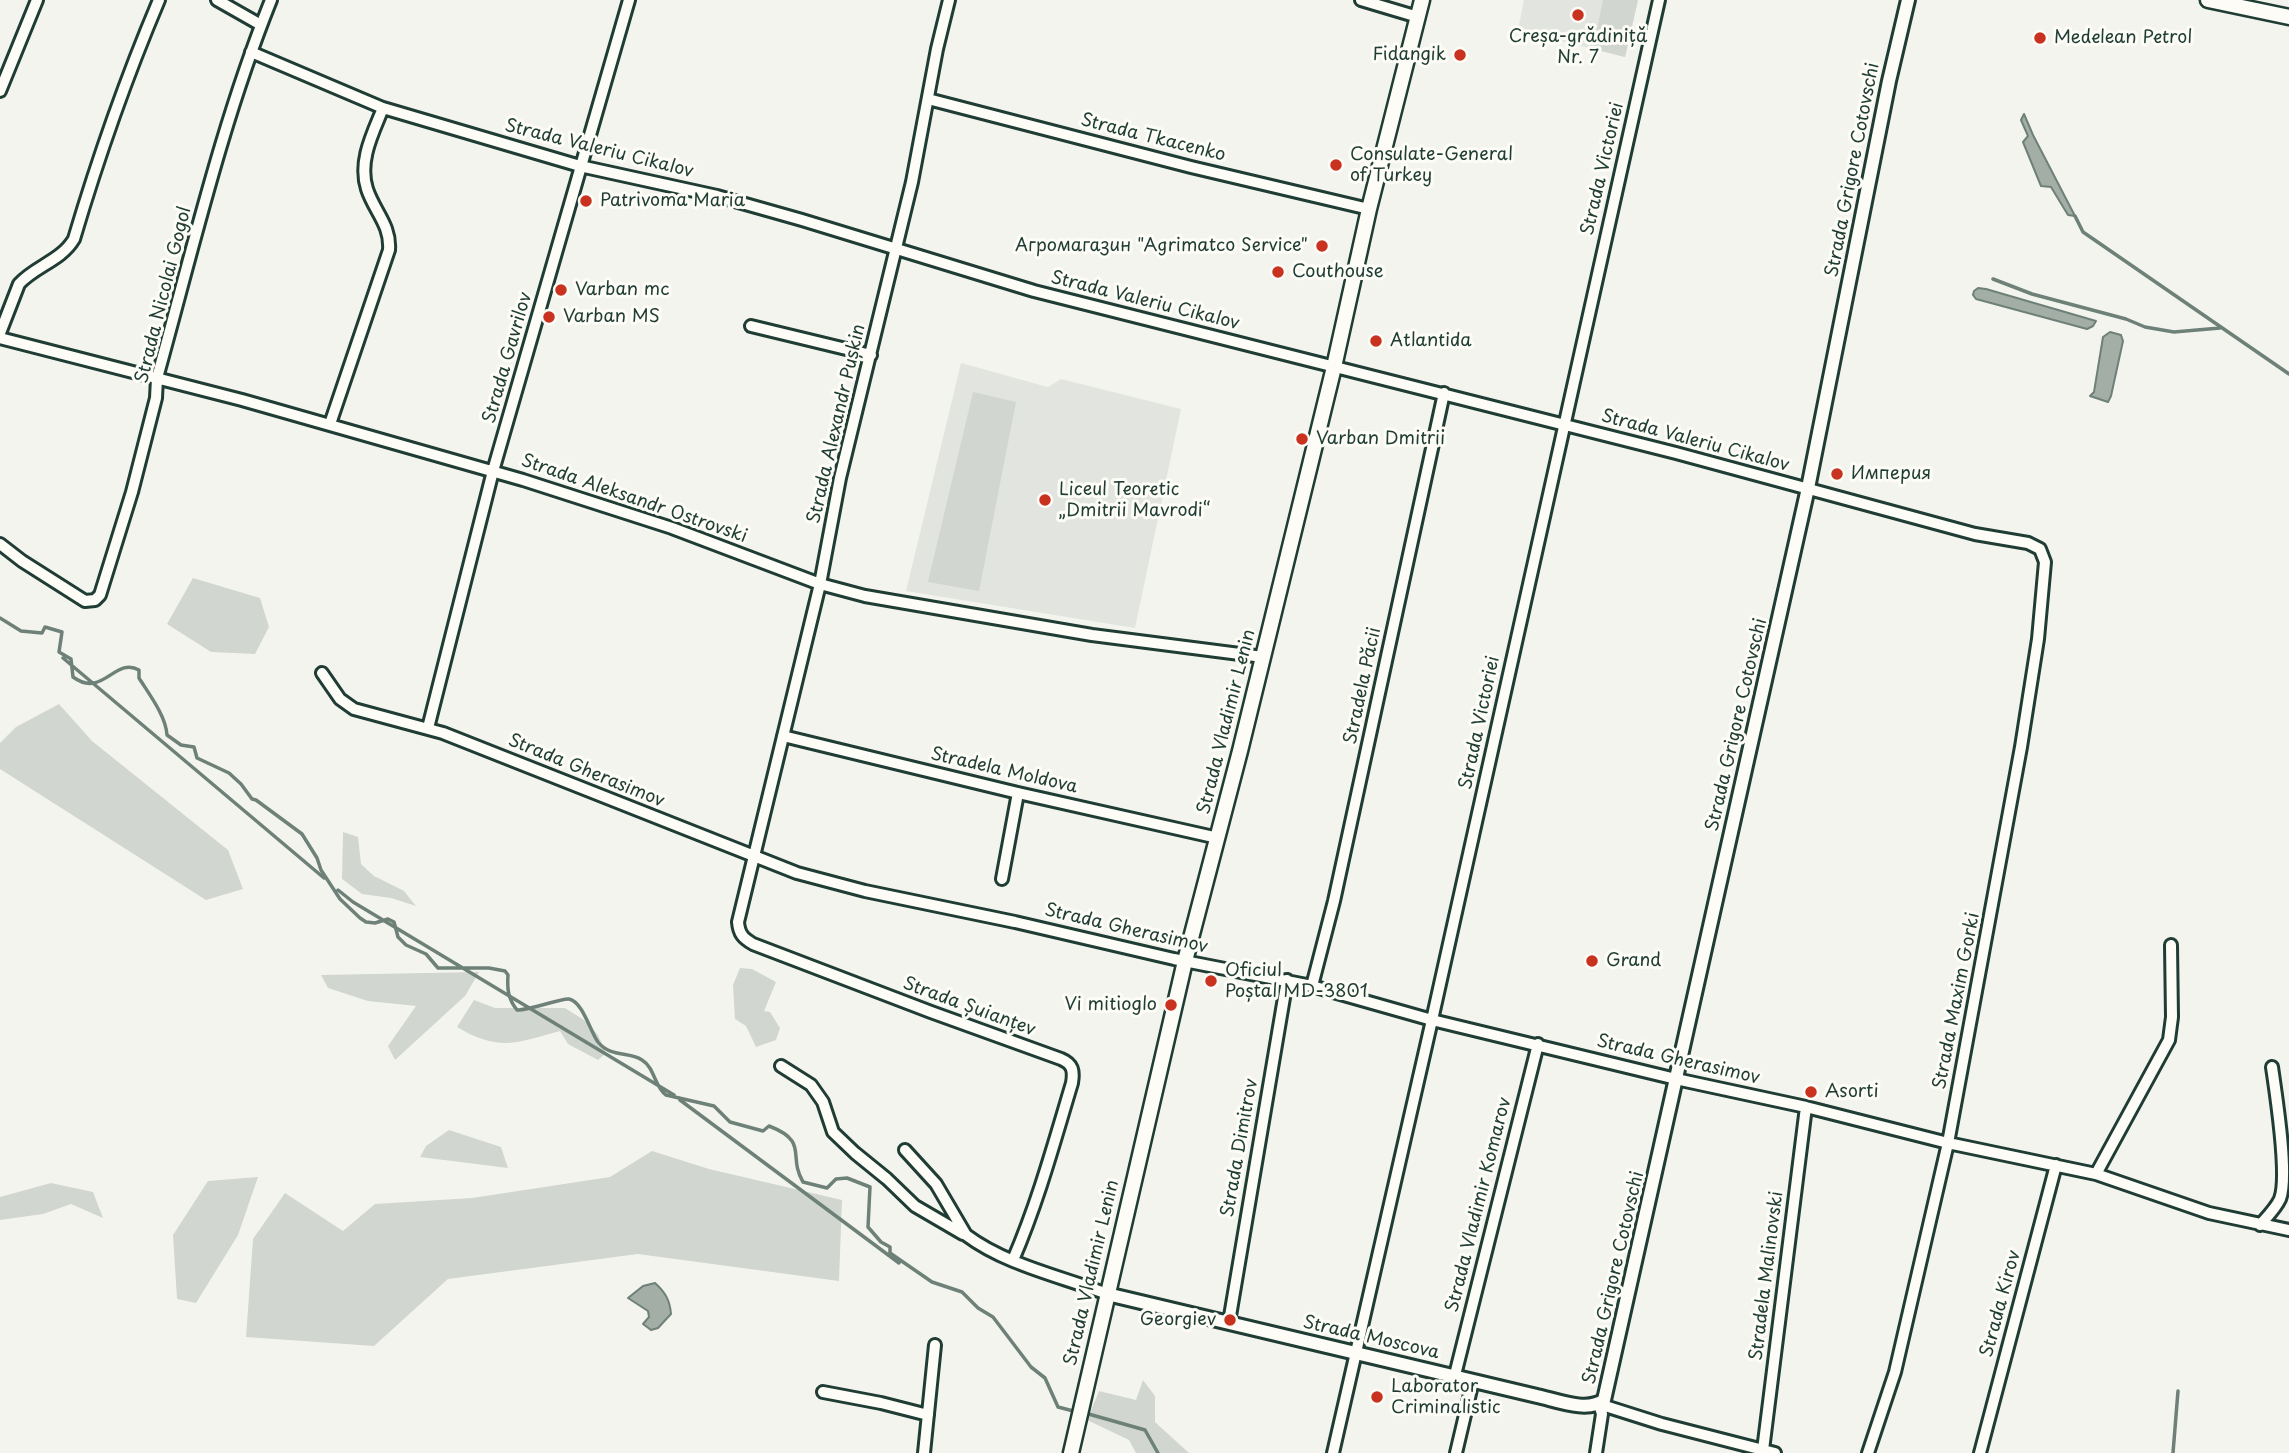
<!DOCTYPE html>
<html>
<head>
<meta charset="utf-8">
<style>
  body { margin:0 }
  canvas { display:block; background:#f4f4ef }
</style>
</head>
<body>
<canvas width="2289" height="1453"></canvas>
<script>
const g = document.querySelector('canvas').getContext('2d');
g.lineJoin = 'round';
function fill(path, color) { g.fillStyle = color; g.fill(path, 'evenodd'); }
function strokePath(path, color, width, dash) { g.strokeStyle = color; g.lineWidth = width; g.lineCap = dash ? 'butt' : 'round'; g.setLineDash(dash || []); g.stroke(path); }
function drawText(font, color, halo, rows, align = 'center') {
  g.font = font + ' "Playpen Sans",sans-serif'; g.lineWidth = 6; g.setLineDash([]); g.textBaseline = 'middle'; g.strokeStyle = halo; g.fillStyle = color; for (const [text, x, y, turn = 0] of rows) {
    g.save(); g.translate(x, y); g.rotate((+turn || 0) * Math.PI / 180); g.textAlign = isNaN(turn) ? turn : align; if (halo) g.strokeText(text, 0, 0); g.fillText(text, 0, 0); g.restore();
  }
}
const built = new Path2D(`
  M1524,0H1638L1625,57L1518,30Z
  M961,363L1048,387L1061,379L1181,409L1135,628L906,591Z`);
const green = new Path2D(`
  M1603,0H1638L1625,57L1593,49Z
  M973,392L1016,402L979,591L928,582Z
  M193,578L260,598L269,627L255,654L211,652L167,624Z
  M59,704L92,741L228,850L243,889L206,900L0,769V743L16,727Z
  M343,832L358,837L361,864L374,876L404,891L416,906L391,898L362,894L342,879Z
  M740,968L752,969L776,982L764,1011L770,1012L780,1028L776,1040L756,1047L746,1026L735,1019L733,985Z
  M479,972L465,996L395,1060L388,1046L416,1006L368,1001L328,988L321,975Z
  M474,1000L495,1008H565L584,1020L598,1035L606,1053L598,1060L568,1044L560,1031C517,1043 499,1052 457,1027Z
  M449,1130L501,1147L508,1168L420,1157L426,1146Z
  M652,1151L709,1169L842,1200L839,1281L638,1254L448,1279L374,1346L246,1337L253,1239L285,1193L343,1231L375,1204L472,1198L610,1177Z
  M258,1177L238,1235L196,1303L177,1299L173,1235L208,1181Z
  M51,1183L93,1192L103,1218L71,1204L43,1214L0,1220V1197Z
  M1143,1380L1155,1396V1422L1189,1453H1136L1129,1440L1087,1420L1099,1391L1136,1400Z`);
const water = new Path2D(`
  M2024,114L2033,135L2075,216L2068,215L2051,187L2041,186L2023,142L2028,136L2021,120Z
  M1978,288L1986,289L2096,321L2093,326L2087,329L1976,299L1973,295L1974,291Z
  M2110,332L2121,335L2123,341L2111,396L2108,402L2090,396L2094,392L2103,337Z
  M655,1283C665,1292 670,1300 671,1314L658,1328L651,1330L643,1324L649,1317L648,1311L628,1298L643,1286Z`);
const stream = new Path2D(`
  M2075,216L2083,232L2289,374
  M1993,279L2032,294L2126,319L2145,327L2174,332L2220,328
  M0,618L21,631L42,633L45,627L62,632L59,652L71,659L73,677C103,699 115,656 139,670V678C149,694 166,716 167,735L181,745L194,747L197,758L229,773L241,784L252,799L256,800L302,834L317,858L321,870L340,899L360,918L366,922L375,923L388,919L394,922L398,937L406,945L426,954L438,968H489L505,971L508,975C507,989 508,999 517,1010C531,1010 561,998 569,999C583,1002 590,1031 598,1042C611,1058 628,1051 642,1060C655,1068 654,1086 666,1095L714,1106L730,1122L763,1131L769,1126C810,1142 787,1155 803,1182L827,1188L836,1179L847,1178L870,1187L868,1227L881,1242L890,1247V1253L932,1282L962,1292L978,1308L993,1317L1031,1367L1045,1378L1058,1407L1077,1412
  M63,658L324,878
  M338,890L353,902L674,1095
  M680,1100L899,1263
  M1085,1413L1145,1430L1158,1453
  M2173,1453L2178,1391`);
const minor = new Path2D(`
  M217,0L261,25
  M949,0L937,49L912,182L840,478L820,584L738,922C739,934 743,938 753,944L931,1012L1061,1059C1073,1064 1074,1071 1072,1083C1054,1143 1038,1202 1013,1260
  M1361,0L1418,17
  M251,52L383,108L580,166L717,196L802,220L1034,291L1676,453L1975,534L2028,543L2040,549L2045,562L2038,639L2021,747L1948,1143L1895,1372L1868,1453
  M0,91L37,0
  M928,99L1191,167L1369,209
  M751,326L871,355
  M0,333L19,284C35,266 61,261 74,239C98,158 126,78 159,0
  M0,338L242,400L523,480L672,528L820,584L865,596L1092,635L1263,657
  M330,424L389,250C391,225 374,211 367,189C358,161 373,133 383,108
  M0,544L22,561L85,601L95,600L100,595L132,492L156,398L157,378C192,252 222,122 271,0
  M322,673L340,699L354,709L443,733L797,873L865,891L1015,922L1174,959L1312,986L1432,1020L1676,1079L1806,1107L1948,1143L2096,1174L2209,1213L2289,1230
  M428,728L493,471L629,0
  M783,736L1018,793L1218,838
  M1002,879L1018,793
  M1312,986L1334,901L1444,393
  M781,1066L811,1085L823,1102L833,1132L855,1153L887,1179L915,1206L963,1234
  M905,1150L936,1184L966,1235C1006,1265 1060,1276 1107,1294
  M2096,1174L2169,1040L2172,1017L2171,945
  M2260,1225C2267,1217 2276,1208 2280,1199C2289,1176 2276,1095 2272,1067
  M1229,1322L1287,980
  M1455,1375L1538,1044
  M823,1392L881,1403L928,1415
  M1599,1404L1662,1424L1775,1453
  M1763,1450L1806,1107
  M924,1453L935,1345
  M1333,1453L1432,1020L1659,0
  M1456,1453L1473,1381
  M1596,1453L1602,1414L1599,1404
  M1980,1453L2056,1165`);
const tertiary = new Path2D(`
  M1107,1294L1537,1396C1556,1400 1587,1413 1604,1400L1808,488L1889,81L1908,0`);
const secondary = new Path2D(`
  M2208,0L2289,17
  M1071,1453L1185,961L1240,751L1334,367L1369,209L1422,0`);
const markers = [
  [1578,15,7,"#c8321e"],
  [2040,38,7,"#c8321e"],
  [1460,55,7,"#c8321e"],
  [1336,165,7,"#c8321e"],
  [586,201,7,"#c8321e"],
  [1322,246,7,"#c8321e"],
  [1278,272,7,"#c8321e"],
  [561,290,7,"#c8321e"],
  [549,317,7,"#c8321e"],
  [1376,341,7,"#c8321e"],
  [1302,439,7,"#c8321e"],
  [1837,474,7,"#c8321e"],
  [1045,500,7,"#c8321e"],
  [1592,961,7,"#c8321e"],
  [1211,981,7,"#c8321e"],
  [1171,1005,7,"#c8321e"],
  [1811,1092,7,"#c8321e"],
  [1230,1320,7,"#c8321e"],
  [1377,1397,7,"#c8321e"]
];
const poiNames = [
  ["Creșa-grădiniță",1578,37,"center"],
  ["Nr. 7",1578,58,"center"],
  ["Medelean Petrol",2054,38],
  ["Fidangik",1446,55,"right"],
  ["Consulate-General",1350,155],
  ["of Turkey",1350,176],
  ["Patrivoma Maria",600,201],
  ["Агромагазин \"Agrimatco Service\"",1308,246,"right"],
  ["Couthouse",1292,272],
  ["Varban mc",575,290],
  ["Varban MS",563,317],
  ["Atlantida",1390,341],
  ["Varban Dmitrii",1316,439],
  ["Империя",1851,474],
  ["Liceul Teoretic",1059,490],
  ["„Dmitrii Mavrodi“",1059,511],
  ["Grand",1606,961],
  ["Oficiul",1225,971],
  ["Poștal MD-3801",1225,992],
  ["Vi mitioglo",1157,1005,"right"],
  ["Asorti",1825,1092],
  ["Georgiev",1216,1320,"right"],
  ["Laborator",1391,1387],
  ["Criminalistic",1391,1408]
];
const streetNames = [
  ["Strada Tkacenko",1153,138,14],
  ["Strada Valeriu Cikalov",599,149,14],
  ["Strada Victoriei",1603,169,-77],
  ["Strada Grigore Cotovschi",1853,170,-79],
  ["Strada Nicolai Gogol",164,295,-76],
  ["Strada Valeriu Cikalov",1145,301,14],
  ["Strada Gavrilov",508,358,-74],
  ["Strada Alexandr Pușkin",837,424,-77],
  ["Strada Valeriu Cikalov",1695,441,15],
  ["Strada Aleksandr Ostrovski",634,499,19],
  ["Stradela Păcii",1363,686,-78],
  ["Strada Vladimir Lenin",1227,722,-76],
  ["Strada Victoriei",1480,723,-78],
  ["Strada Grigore Cotovschi",1737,725,-77],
  ["Strada Gherasimov",586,771,22],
  ["Stradela Moldova",1004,771,13],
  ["Strada Gherasimov",1126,929,13],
  ["Strada Maxim Gorki",1957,1001,-79],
  ["Strada Șuianțev",969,1007,20],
  ["Strada Gherasimov",1678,1060,13],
  ["Strada Dimitrov",1240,1148,-80],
  ["Strada Vladimir Komarov",1479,1205,-76],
  ["Strada Vladimir Lenin",1092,1273,-77],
  ["Stradela Malinovski",1767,1276,-83],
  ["Strada Grigore Cotovschi",1614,1278,-77],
  ["Strada Kirov",2001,1304,-75],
  ["Strada Moscova",1371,1338,13]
];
fill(built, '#e2e5df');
fill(green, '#d1d6d1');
fill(water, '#a3aea7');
strokePath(water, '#6e8179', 2);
strokePath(stream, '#6e8179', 3.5);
strokePath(minor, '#1f3d34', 16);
strokePath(tertiary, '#1f3d34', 18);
strokePath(secondary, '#1f3d34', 19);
strokePath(minor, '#fdfcf7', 10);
strokePath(tertiary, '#fdfcf7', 12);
strokePath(secondary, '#fdfcf7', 14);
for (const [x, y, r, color] of markers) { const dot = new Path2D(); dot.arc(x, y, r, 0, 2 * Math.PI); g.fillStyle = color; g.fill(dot); strokePath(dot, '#fdfcf7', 2.5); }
drawText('18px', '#1f3d34', '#fdfcf7', poiNames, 'left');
drawText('18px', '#1f3d34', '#fdfcf7', streetNames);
</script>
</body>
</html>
